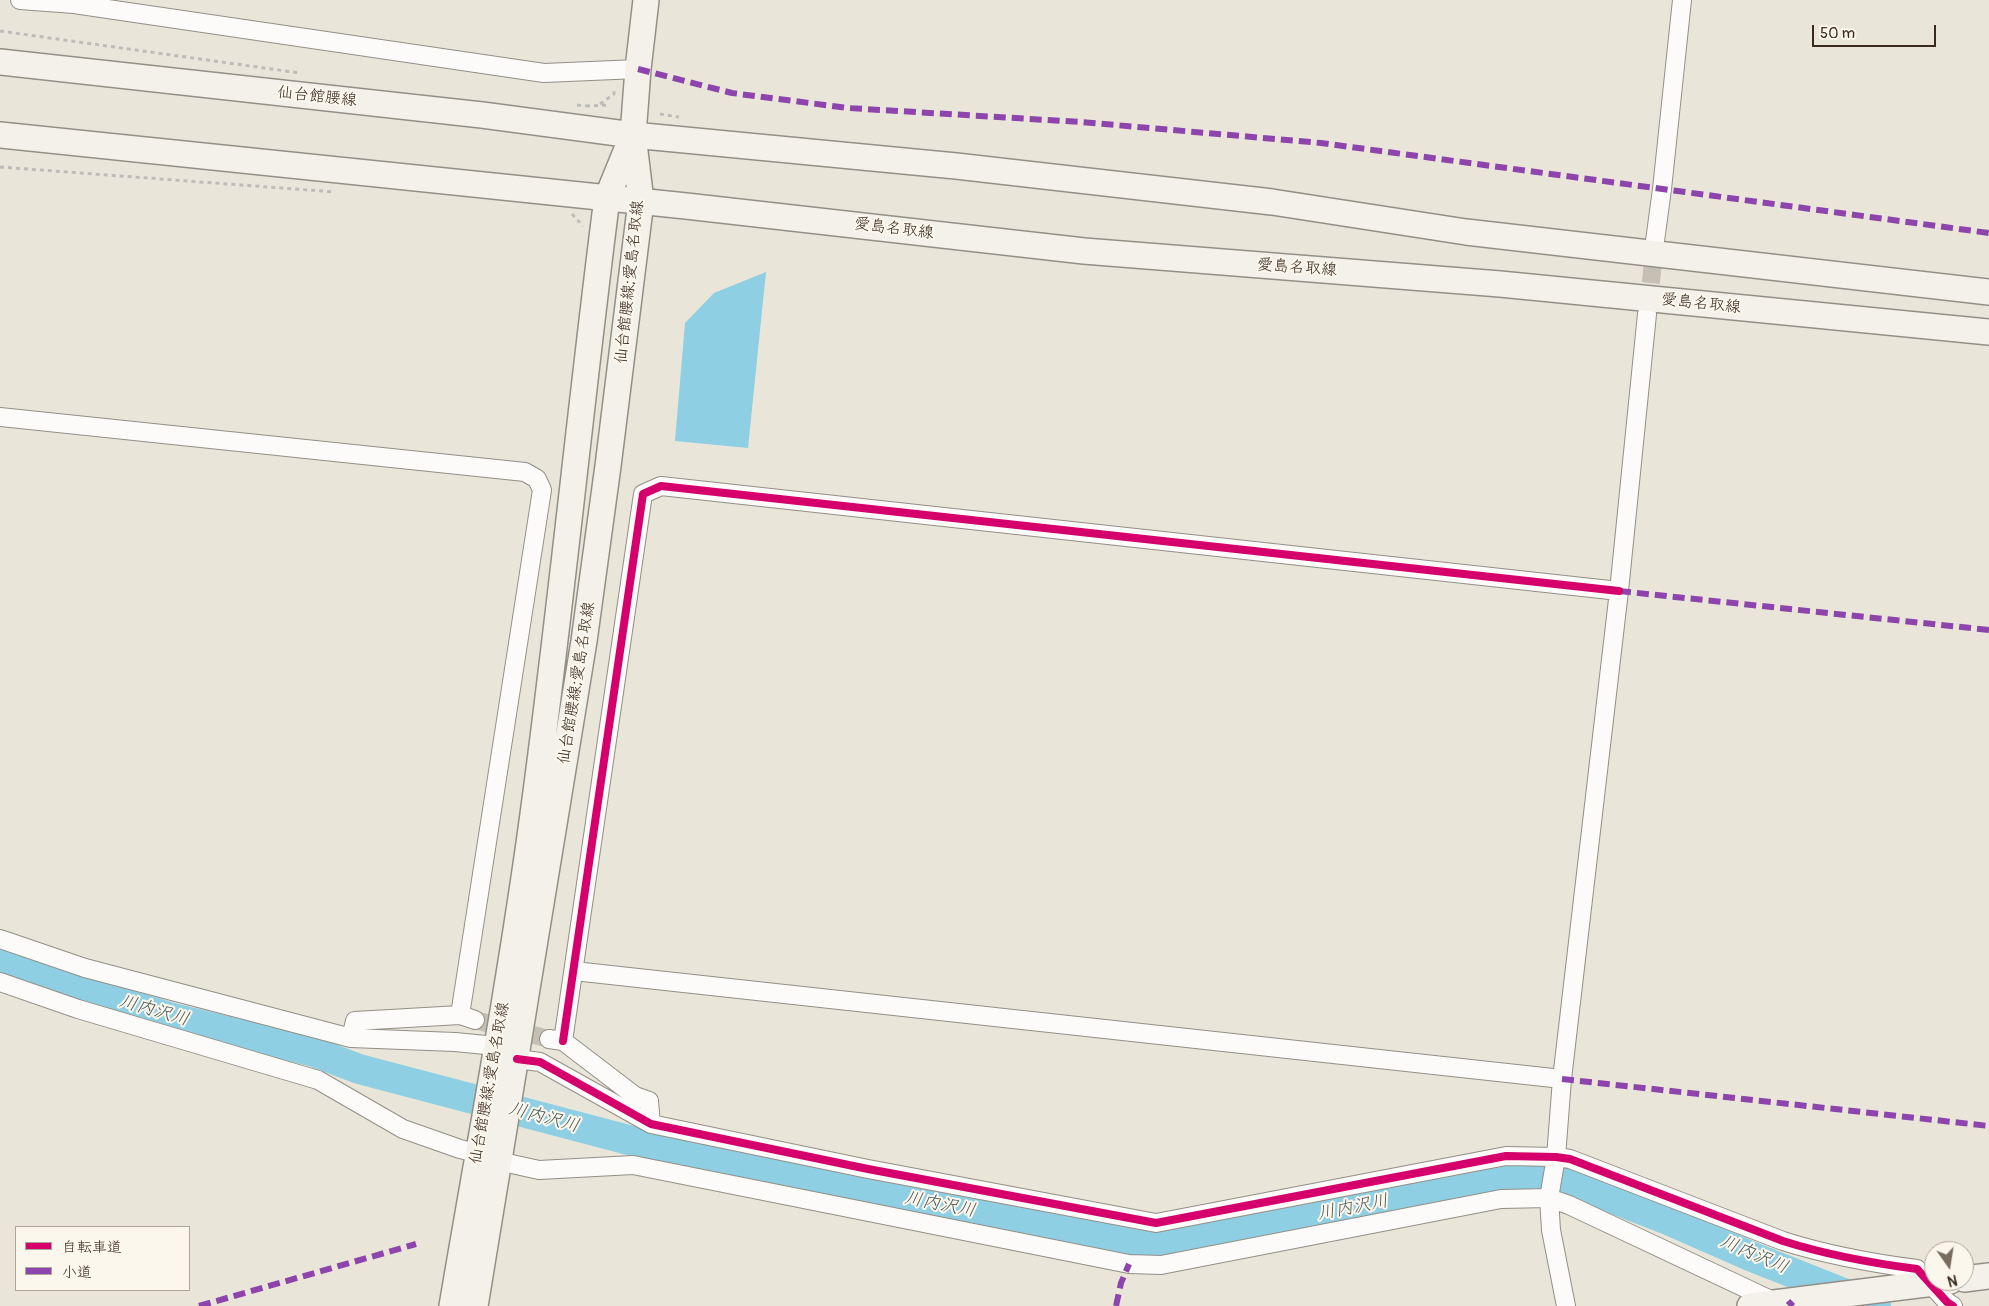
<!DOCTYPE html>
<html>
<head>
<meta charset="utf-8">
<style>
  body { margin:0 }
  #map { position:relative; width:1989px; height:1306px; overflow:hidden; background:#e9e6d9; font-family:Pangolin,"Klee One",sans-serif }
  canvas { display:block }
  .legend { position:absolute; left:15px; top:1226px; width:175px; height:65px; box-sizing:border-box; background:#fbf7ec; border:1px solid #aea59a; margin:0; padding:6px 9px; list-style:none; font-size:15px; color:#3b2a1e }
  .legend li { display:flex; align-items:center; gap:10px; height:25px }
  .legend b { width:25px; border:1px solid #aea59a }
  .north { position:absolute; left:1924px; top:1241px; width:50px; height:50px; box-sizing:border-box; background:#fbf7ec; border:1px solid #aea59a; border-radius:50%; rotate:167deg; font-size:14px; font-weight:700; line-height:20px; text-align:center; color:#3b2a1e }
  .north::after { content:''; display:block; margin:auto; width:18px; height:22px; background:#786c5f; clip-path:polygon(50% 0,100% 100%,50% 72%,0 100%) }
  .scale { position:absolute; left:1812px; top:25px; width:124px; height:22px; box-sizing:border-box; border:2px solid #3b2a1e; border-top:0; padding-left:6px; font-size:15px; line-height:18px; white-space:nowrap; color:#3b2a1e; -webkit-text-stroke:4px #fbf7ec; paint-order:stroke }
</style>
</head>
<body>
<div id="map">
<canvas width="1989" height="1306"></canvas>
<ul class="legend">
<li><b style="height:6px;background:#d6006c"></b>自転車道</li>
<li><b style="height:6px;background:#8e44ad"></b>小道</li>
</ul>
<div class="north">N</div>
<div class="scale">50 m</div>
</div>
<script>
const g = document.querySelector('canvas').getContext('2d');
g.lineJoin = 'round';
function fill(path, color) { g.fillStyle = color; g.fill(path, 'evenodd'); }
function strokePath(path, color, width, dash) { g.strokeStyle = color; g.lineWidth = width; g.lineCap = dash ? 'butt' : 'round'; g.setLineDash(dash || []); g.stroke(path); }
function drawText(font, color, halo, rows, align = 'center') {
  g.font = font + ' Pangolin,"Klee One",sans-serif'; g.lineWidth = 4; g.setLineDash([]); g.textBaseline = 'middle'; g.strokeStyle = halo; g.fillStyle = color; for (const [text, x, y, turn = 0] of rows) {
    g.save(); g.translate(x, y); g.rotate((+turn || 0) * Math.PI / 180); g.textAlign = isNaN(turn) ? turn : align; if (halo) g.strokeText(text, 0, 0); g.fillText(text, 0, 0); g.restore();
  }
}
const water = new Path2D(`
  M766,272L748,448L675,441L685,323L714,293Z`);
const river = new Path2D(`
  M0,961L68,986L173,1018L314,1052L359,1069L659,1148L1136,1244L1206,1234L1291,1218L1356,1208L1481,1181L1537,1173L1604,1195L1668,1220L1750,1256L1876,1306`);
const streetTunnel = new Path2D(`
  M1648,310L1655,242
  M475,1020L549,1039`);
const path = new Path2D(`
  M0,31L300,73
  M600,104L614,94V90
  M577,105L586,106
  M586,106L609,105
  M660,114L679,117
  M0,167L335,192
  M572,214L583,226`);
const street = new Path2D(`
  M20,0L74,4L544,73L638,69
  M1655,241L1662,189L1682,0
  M0,417L525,472L537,479L542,490L460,1015
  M0,939L85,968L351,1038L455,1042L496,1046
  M574,971L1562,1079
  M0,982L78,1009L318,1080L403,1129L460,1149L477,1153
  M351,1038L355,1021L460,1015L475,1020
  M549,1039L563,1041L635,1096L649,1101L651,1124
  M563,1041L643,494L661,486L1619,591
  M517,1059L540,1062L651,1124L868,1169L1156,1223L1506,1156L1556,1157L1570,1159L1783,1241C1827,1255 1871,1263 1917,1269L1947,1302L1953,1306
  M498,1161L539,1170L633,1165L1129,1264L1161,1265L1501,1199L1549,1198L1569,1205L1777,1303
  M1566,1306L1551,1230L1549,1198L1556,1157L1562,1079L1619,591L1647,314`);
const secondary = new Path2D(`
  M0,62L482,115L633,135L956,166L1272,202L1466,232L1989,292
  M0,135L686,206L1084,251L1500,284L1989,332
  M1964,1279L1989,1276
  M452,1306C479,1147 509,988 531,829C560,619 580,408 607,198L632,137
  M475,1306L584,641L608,466L641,201L633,135L638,69L646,0
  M1750,1306L1950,1281`);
const quiet = new Path2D(`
  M638,69L732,93L848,108L1081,122L1321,143L1989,233
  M1619,591L1989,630
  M1562,1079L1989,1126
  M1788,1301L1793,1306
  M199,1306L416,1244
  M1116,1306L1121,1283L1129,1264`);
const cycleway = new Path2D(`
  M563,1041L643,494L661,486L1619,591
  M517,1059L540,1062L651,1124L868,1169L1156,1223L1506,1156L1556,1157L1570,1159L1783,1241C1827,1255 1871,1263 1917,1269L1947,1302L1953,1306`);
const streetNames = [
  ["仙台館腰線",317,97,6],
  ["愛島名取線",894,229,7],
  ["愛島名取線",1297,268,4],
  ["仙台館腰線;愛島名取線",630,282,-84],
  ["愛島名取線",1701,304,6],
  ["仙台館腰線;愛島名取線",577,683,-81],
  ["仙台館腰線;愛島名取線",490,1083,-80]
];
const waterNames = [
  ["川内沢川",154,1011,16],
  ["川内沢川",544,1118,15],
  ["川内沢川",940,1205,11],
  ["川内沢川",1353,1208,-11],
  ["川内沢川",1754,1255,23]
];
fill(water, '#8fcfe3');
strokePath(river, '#8fcfe3', 30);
strokePath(streetTunnel, '#c6c0b4', 18, [18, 9]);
strokePath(street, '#938f86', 20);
strokePath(secondary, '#938f86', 28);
strokePath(path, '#bebcba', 3, [4, 4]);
strokePath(street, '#fcfbf9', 18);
strokePath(secondary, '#f4f1eb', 25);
strokePath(quiet, '#8e44ad', 6, [12, 6]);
strokePath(cycleway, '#d6006c', 8);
drawText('16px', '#3b2a1e', '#fbf7ec', streetNames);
drawText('italic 18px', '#49585a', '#fbf7ec', waterNames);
</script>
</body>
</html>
